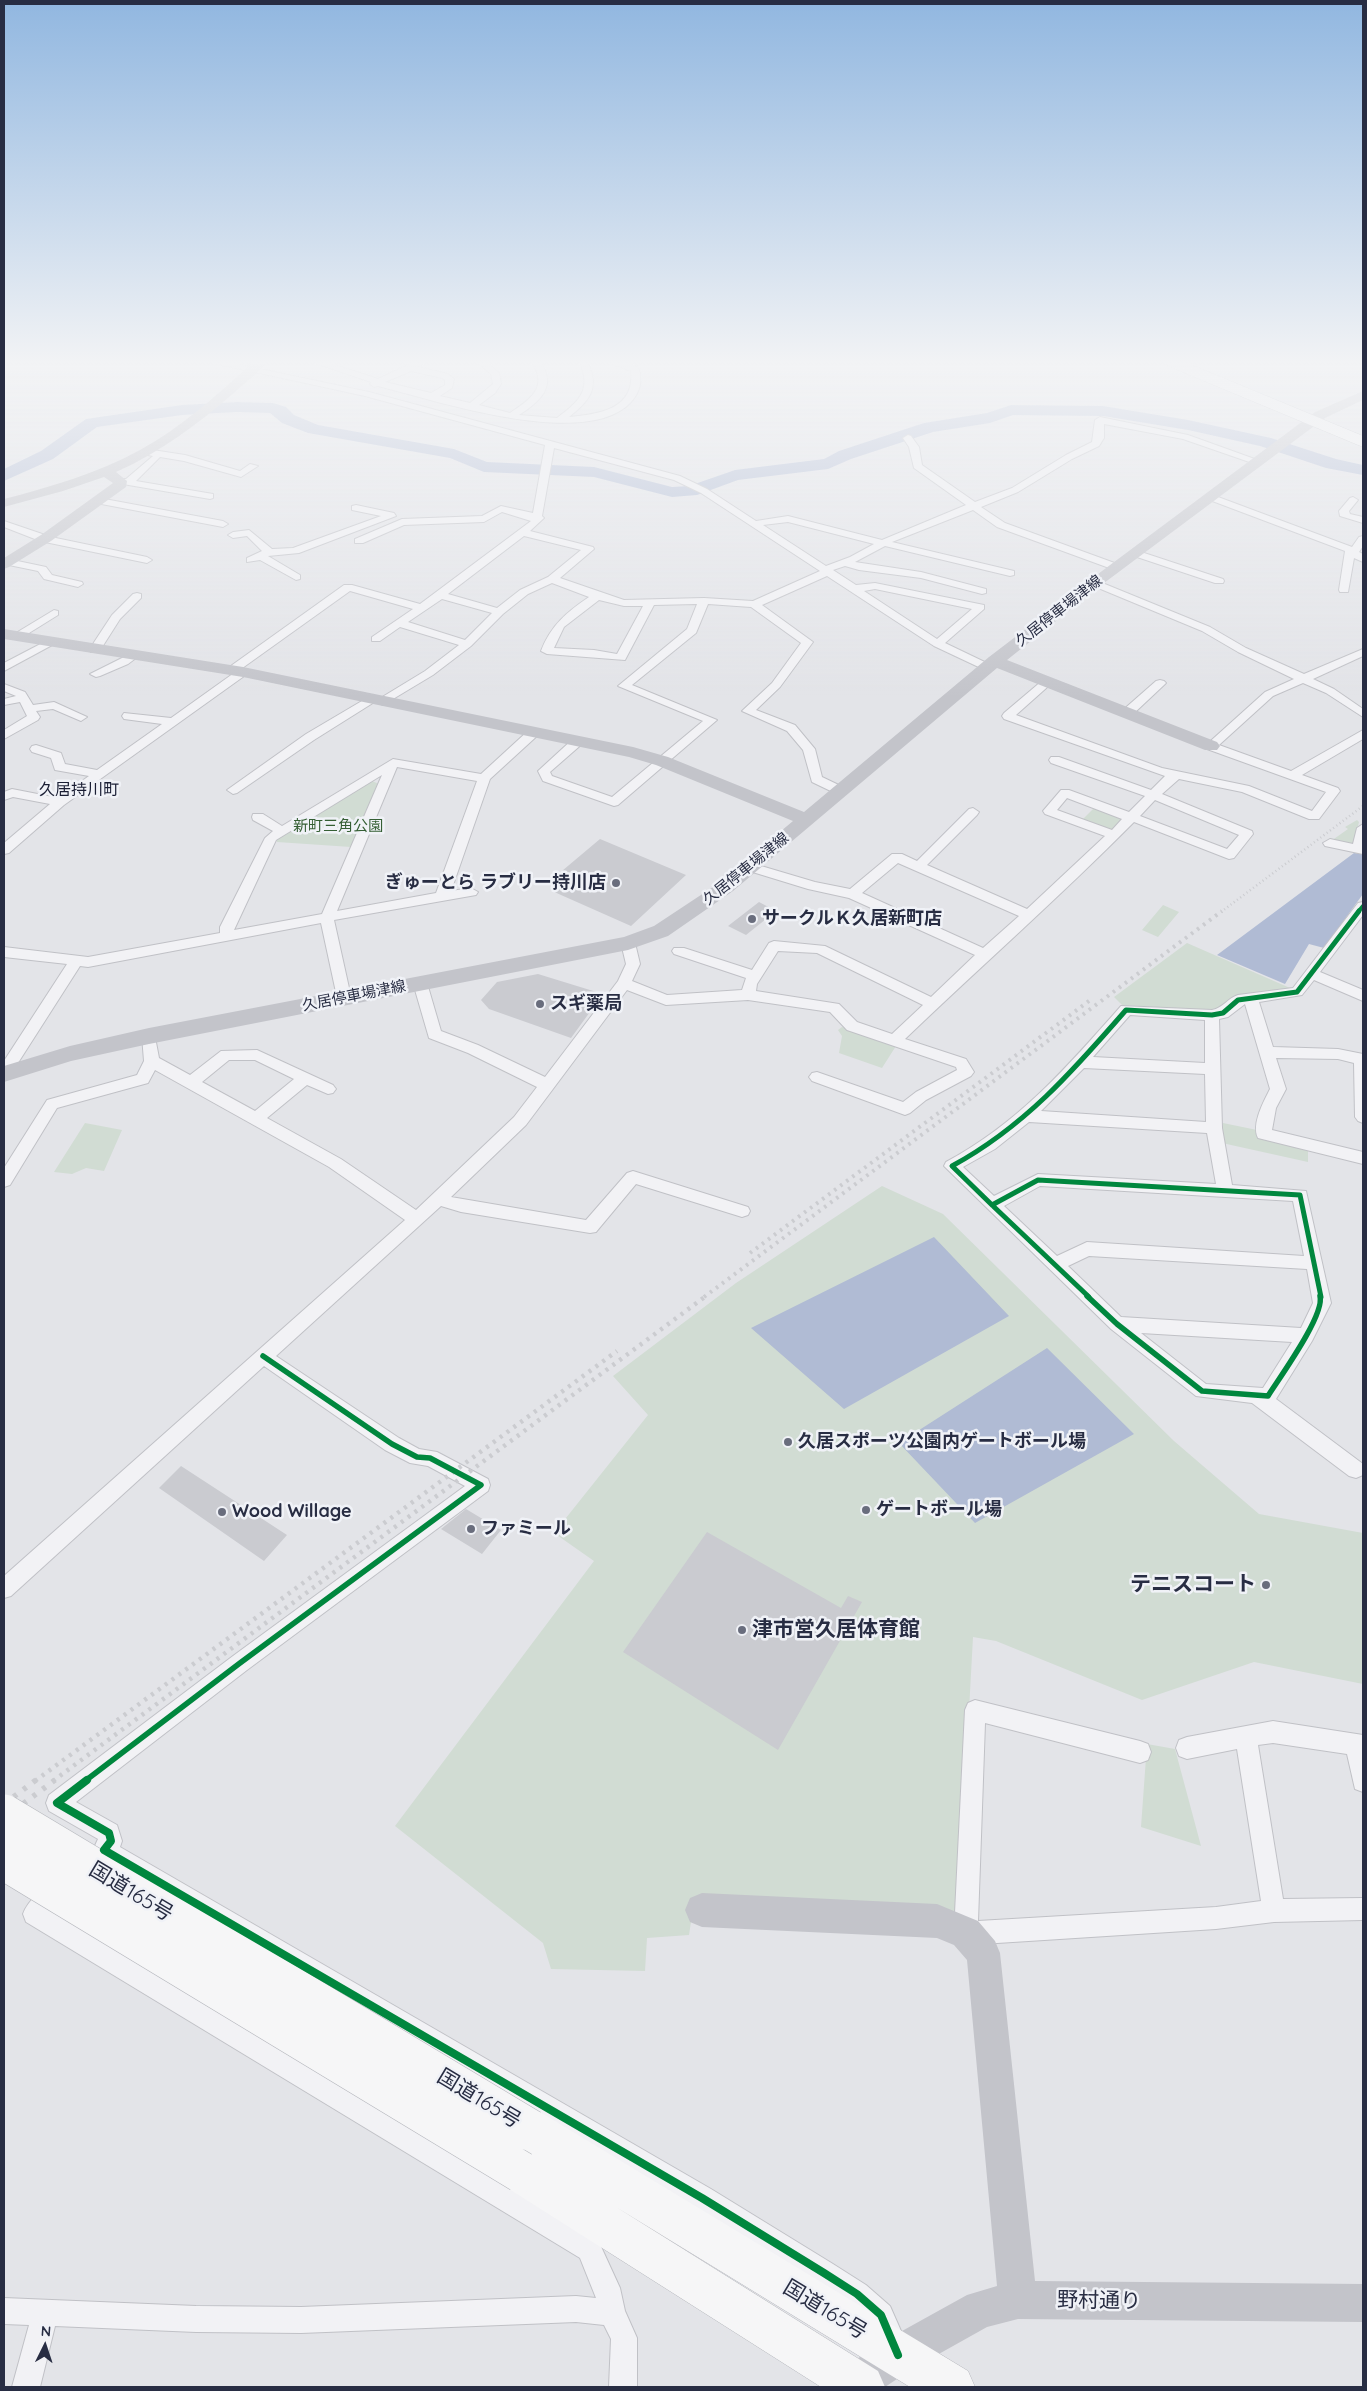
<!DOCTYPE html>
<html>
<head>
<meta charset="utf-8">
<style>
  body { margin:0 }
  #map { position:relative; width:1367px; height:2391px; overflow:hidden; background:#e3e4e8; font-family:Quicksand,sans-serif }
  canvas { display:block }
  .frame { position:absolute; inset:0; border:5px solid #282d43; pointer-events:none }
  .north { position:absolute; left:20px; top:2321px; width:50px; height:50px; -webkit-text-stroke:4px #f0f2f7; paint-order:stroke; rotate:4deg; font-size:14px; font-weight:700; line-height:20px; text-align:center; color:#282d43 }
  .north::after { content:''; display:block; margin:auto; width:18px; height:22px; background:#282d43; clip-path:polygon(50% 0,100% 100%,50% 72%,0 100%) }
</style>
</head>
<body>
<div id="map">
<canvas width="1367" height="2391"></canvas>
<div class="frame"></div>
<div class="north">N</div>
</div>
<script>
const g = document.querySelector('canvas').getContext('2d');
g.lineJoin = 'round';
function fill(path, color) { g.fillStyle = color; g.fill(path, 'evenodd'); }
function strokePath(path, color, width, dash) { g.strokeStyle = color; g.lineWidth = width; g.lineCap = dash ? 'butt' : 'round'; g.setLineDash(dash || []); g.stroke(path); }
function drawText(font, color, halo, rows, align = 'center') {
  g.font = font + ' Quicksand,"Noto Sans JP",sans-serif'; g.lineWidth = 5; g.setLineDash([]); g.textBaseline = 'middle'; g.strokeStyle = halo; g.fillStyle = color; for (const [text, x, y, turn = 0] of rows) {
    g.save(); g.translate(x, y); g.rotate((+turn || 0) * Math.PI / 180); g.textAlign = isNaN(turn) ? turn : align; if (halo) g.strokeText(text, 0, 0); g.fillText(text, 0, 0); g.restore();
  }
}
const green = new Path2D(`
  M372,781L379,784L351,847L277,842V839Z
  M1094,808L1124,819L1112,830L1083,819Z
  M1357,820L1359,822L1353,846L1331,841L1348,829L1345,827Z
  M1163,905L1179,912L1158,937L1142,930Z
  M1187,943L1290,988L1236,995L1218,1008L1211,1010L1122,1005L1114,997Z
  M842,1027L896,1046L882,1068L839,1053L842,1036L838,1030Z
  M85,1123L122,1130L104,1171L86,1168L72,1174L54,1172Z
  M1223,1123L1257,1130V1137L1308,1151V1162L1222,1143Z
  M882,1186L943,1214L1174,1441L1259,1514L1363,1533V1684L1254,1662L1142,1700L996,1641L973,1637L958,1913L694,1902L689,1935L647,1938L645,1971L551,1969L543,1943L395,1826L594,1561L554,1533L648,1415L613,1376L736,1283Z
  M1147,1744L1175,1749L1201,1846L1141,1827Z`);
const water = new Path2D(`
  M1354,853L1363,854V894L1324,948L1309,944L1285,984L1217,955Z
  M934,1237L1009,1316L844,1409L751,1328Z
  M1047,1348L1134,1434L975,1523L899,1443Z`);
const river = new Path2D(`
  M237,402L273,403L286,407L294,415L318,425L454,449L487,462L594,467L672,487L689,486L735,470L824,459L839,451L924,423L987,413L1011,405L1103,406L1188,420L1271,438L1336,459L1363,465V475L1326,468L1260,446L1188,430L1103,416L1013,415L990,423L933,432L851,459L828,469L738,480L697,495L672,497L594,477L484,472L450,458L308,433L282,423L270,413L237,412L182,415L97,427L53,459L4,481V469L41,451L86,419L182,405Z`);
const building = new Path2D(`
  M600,839L686,875L631,926L552,891L556,876Z
  M759,902L776,911L746,935L728,926Z
  M538,974L603,994L571,1038L489,1009L481,1000L497,982Z
  M181,1466L287,1535L264,1561L159,1488Z
  M466,1509L501,1530L482,1554L441,1529Z
  M707,1532L841,1608L848,1596L862,1602L778,1750L623,1652Z`);
const street = new Path2D(`
  M213,363H232L369,392L680,476L707,489L756,521L788,516L882,540L966,505L914,468L909,447L903,438L908,435L911,436L919,447L922,465L975,502L1012,488L1066,455L1092,442L1095,420L1100,417L1188,435L1263,462L1258,465L1183,439L1104,424V438L1099,446L1072,459L1018,492L981,507L1005,523L1120,565V569H1112L997,527L973,510L892,542L1014,571V575L1010,576L885,546L855,562L921,572L986,589V593L982,594L921,578L859,570L845,566L833,570L856,585L875,583L984,605V609L945,643L993,666V670H985L934,646L827,576L762,605L813,642L780,687L756,710L795,725L815,749L822,777L845,788L847,791L845,794H837L812,782L803,750L787,731L742,711L772,683L801,643L751,607L708,604L696,633L632,685L717,720L618,805L614,806L543,781L538,771L574,738H582L584,741L582,744L550,772L552,776L612,797L703,721L618,686L687,629L697,604L654,605L625,660L547,654L541,651C551,625 567,612 589,597L552,583L528,594L503,614L471,646L433,675L383,705L379,703L377,701L379,699L425,671L459,645L400,627L380,641H372V637L413,609L350,591L241,669L247,670L249,672L247,674L64,805L9,853L4,854V843L50,804L13,797L4,800V792L12,789L58,798L89,776L55,770L51,758L32,752L30,749L32,746L36,745L61,753L65,764L97,770L162,724L124,719L122,716L124,713L171,718L234,673L228,672V668L344,585H352L420,604L531,521L502,512L484,522L404,525L363,543H355V539L402,519L482,516L501,506L533,513L545,445L365,396ZM554,448L674,480L701,493L820,571L753,601L704,598L624,600L560,578L594,549L593,547L530,531L544,518L542,516ZM788,522L874,544L850,557L826,566L763,525ZM524,536L581,550L548,577L520,590L497,608L448,594ZM875,589L972,609L937,639L864,591ZM442,599L492,613L465,640L408,622ZM599,600L624,606H643L617,654L594,650L554,648L564,627Z
  M315,363H329L378,379L412,363H424L418,367L448,374L454,379L452,388L440,396L470,403L493,384L491,374L478,363H488L499,373L501,384L495,393L479,405L510,413C529,400 549,388 532,363H541C557,387 539,402 519,415L557,418C578,402 592,391 580,363H588C600,389 589,401 569,417C600,414 635,409 631,371L610,363H625L638,367C643,380 640,392 631,402C586,451 434,400 378,386L374,387L370,384L371,382ZM411,371L442,378L445,380V385L431,393L385,382Z
  M146,449L185,455L240,471L250,464L258,466L241,477L184,461L160,457L136,481L213,494V498L210,499L117,483V479H126L153,456L143,454V450Z
  M1210,494L1352,547L1359,537L1363,536V546L1359,552L1363,554V562L1354,558L1348,592H1340L1339,590L1345,551L1207,499L1205,497Z
  M1353,497L1358,500L1349,511L1350,514L1363,517V523L1340,516L1339,511L1350,498Z
  M99,498L223,521L228,524L223,527L96,503V499Z
  M356,505L394,513L396,516L299,553L268,556L300,575V579L296,580L260,560L247,562V558L262,551L247,536L233,538L228,535L233,532L249,530L272,549L293,548L381,516L352,510V506Z
  M4,521L51,537L147,557L152,560L147,563L40,541L4,527Z
  M1135,550L1223,579L1224,581L1223,583H1215L1131,555L1130,553Z
  M8,559L46,567L52,575L82,582L83,584L78,587L44,579L38,571L4,564V560Z
  M1095,580L1210,627L1246,648L1304,674L1363,649V656L1313,679L1334,689L1363,709V717L1326,693L1303,683L1273,696L1219,745L1291,771L1363,730V739L1302,775L1338,788L1340,791L1319,819H1309L1242,792L1179,779L1162,794L1252,831L1253,834L1234,858L1229,859L1134,822C1060,897 981,966 905,1039L966,1059L974,1072L971,1076L926,1100L910,1113L905,1115L812,1081L809,1077L812,1073L817,1072L903,1102L916,1092L957,1070L956,1067L847,1030L830,1012L748,1000L666,1005L627,990L526,1125L451,1197L586,1220L627,1173L633,1171L748,1207L750,1211L748,1215L742,1217L636,1184L596,1232L590,1233L461,1212L441,1206L276,1356L399,1438L419,1449L437,1452L488,1479L490,1485L488,1491L247,1670L76,1802L117,1825L122,1841L120,1847L711,2189L833,2264L866,2285L890,2306L905,2340L901,2349L892,2353L883,2349L872,2324L848,2303L815,2282L693,2207L96,1858L93,1850L98,1839L49,1811L46,1803L49,1795L233,1656L465,1486L428,1466L410,1463L385,1450L264,1366L11,1596L4,1598V1576L405,1220L329,1167L155,1070L148,1083L57,1108L10,1185L4,1187V1168L47,1100L137,1075L144,1061L142,1036L144,1032H154L159,1058L190,1075L221,1051L257,1050L333,1085L336,1089L333,1093L328,1094L307,1085L267,1118L341,1159L416,1210L514,1117L537,1087L468,1053L429,1038L413,983L415,980H425L427,983L441,1031L478,1045L545,1077L618,981L626,964L621,943L628,938L635,943L640,964L632,981L667,995L742,990L746,978L674,954L672,951L674,948H684L752,970L769,943L774,941L825,946L931,997L975,955L849,898L808,889L746,870L744,867L751,863L815,882L850,889L892,854H902L917,861L969,809L973,808L979,812L977,815L927,865L1027,909L1105,836L1045,814L1043,811L1061,790H1069L1129,812L1145,796L1051,763L1049,760L1051,757H1059L1151,790L1165,776L1004,719L1002,716L1004,713L1043,680H1051L1053,682L1016,715L1162,768L1249,786L1312,811L1326,792L1207,749L1205,746L1265,692L1294,679L1238,652L1202,631L1091,585L1090,583ZM1067,798L1122,819L1112,830L1057,810ZM1155,800L1239,835L1227,849L1140,816ZM898,863L1019,916L983,948L862,893ZM778,951L817,953L923,1005L892,1034L857,1022L839,1004L756,991L757,984ZM229,1060H255L294,1079L255,1111L202,1082Z
  M137,593L141,594V598L120,619L99,652H91L89,650L112,615L133,594Z
  M54,610L58,611V615L21,638L17,639L11,636Z
  M50,639L56,642L54,644L4,671V663Z
  M134,652L140,655L128,664L100,676L96,677L90,674Z
  M1160,680L1164,681L1166,683L1164,685L1131,716H1123L1121,713L1123,710L1156,681Z
  M4,684L25,692L33,705L54,702L87,717L81,721L53,709L36,711L40,717L38,720L4,739V730L27,716L20,702L4,705V699L16,696L4,691Z
  M372,695L376,697L378,699L376,701L314,740L237,793L233,794L227,790L306,734Z
  M533,729L537,730L539,733L537,736L490,779L451,891L471,888L478,892L476,895L334,920L351,997L349,1000H339L337,997L321,923L88,967L80,966L9,1077L4,1078V1061L67,964L4,957V947L88,957L220,933V927L265,838L273,831L253,820L252,817L253,814H263L282,826L393,759L481,774L529,730ZM397,767L477,781L436,893L337,911ZM382,775L322,914L234,930L276,840Z
  M1363,824V854L1325,846L1323,843L1330,839L1353,844L1357,828Z
  M1363,902V915L1320,972L1363,990V1001L1314,980L1302,995L1259,1002L1273,1047L1338,1049L1363,1054V1123L1358,1121L1355,1117L1354,1063L1338,1059L1276,1058L1286,1089L1276,1108L1272,1130L1363,1152V1164L1258,1138C1251,1124 1264,1101 1270,1089L1245,1004L1228,1017L1219,1019L1222,1128L1232,1185L1306,1191L1331,1303L1312,1341L1276,1399L1363,1464V1475L1356,1478L1349,1476L1252,1403L1196,1396L1111,1329L944,1166L946,1162C1019,1123 1067,1067 1121,1006L1212,1010C1223,1008 1228,998 1238,995L1293,988L1358,903ZM1130,1015L1205,1020V1063L1093,1057ZM1084,1068L1205,1074L1206,1122L1041,1111ZM1029,1122L1207,1133L1216,1184L1038,1174L994,1196L963,1167L995,1149ZM1040,1186L1293,1201L1304,1256L1087,1242L1057,1256L1004,1206ZM1089,1256L1307,1269L1313,1303L1301,1328L1121,1317L1068,1266ZM1141,1333L1292,1342L1263,1388L1206,1384Z
  M975,1700L1140,1741L1148,1744L1151,1752L1148,1760L1140,1763L985,1723L978,1921L1216,1907L1261,1901L1237,1749L1187,1759L1179,1756L1176,1748L1179,1740L1187,1737L1273,1721L1363,1735V1792L1355,1789L1347,1754L1273,1743L1258,1745L1283,1899L1363,1898V1920L1274,1922L1216,1929L966,1945L958,1941L954,1933L965,1710L968,1703Z
  M58,1881L66,1884L69,1892L66,1900L53,1912L598,2240L620,2288L625,2311L637,2338V2387H609L611,2339L604,2325L576,2322L301,2333L196,2332L55,2326L40,2387H12L29,2325L4,2324V2298L196,2306L301,2307L576,2296L596,2298L580,2258L26,1922L23,1914C28,1900 44,1886 58,1881Z`);
const secondary = new Path2D(`
  M252,363H266C257,374 245,383 235,392C198,424 161,452 116,472L127,481L126,487L51,541L9,567L4,569V558L41,535L113,483L104,477L63,491L4,507V499C50,487 98,473 140,450C182,427 217,395 252,363Z
  M1363,391V400L1325,418L1100,586L1007,660L1217,742L1220,746L1217,750H1205L997,668L733,891L668,936L628,950L149,1044L71,1061L4,1082V1066L70,1046L149,1028L624,937L654,926L719,883L793,821L656,765L629,757L243,677L4,639V629L243,667L633,747L668,757L804,812L989,657L1090,580L1315,412Z
  M702,1893L937,1904L978,1921L995,1941L1000,1953L1035,2281L1363,2284V2322L1018,2319L987,2327L912,2369L885,2387H838L836,2383L842,2369L884,2341L967,2295L997,2286L967,1960L954,1945L937,1938L702,1927L690,1922L685,1910L690,1898Z`);
const highway = new Path2D(`
  M1166,363H1187L1363,436V447L1168,366Z
  M530,2109L545,2115L968,2371L975,2387H910L616,2207L878,2371L885,2387H821L506,2187L500,2172L506,2157L521,2151L532,2155L515,2145L509,2130L515,2115Z`);
const railFar3 = new Path2D(`
  M1221,912L1363,806`);
const railFar2 = new Path2D(`
  M750,1253L1093,998
  M704,1297L1222,911`);
const railFar1 = new Path2D(`
  M35,1781L617,1351
  M53,1781L706,1296`);
const rail = new Path2D(`
  M4,1804L36,1780
  M4,1818L55,1780`);
const highwayBridge = new Path2D(`
  M4,1815L530,2130
  M4,1859L521,2172`);
const cyclewayFar3 = new Path2D(`
  M1358,912L1363,906`);
const cyclewayFar2 = new Path2D(`
  M992,1205L1089,1297
  M992,1205L952,1166C1024,1127 1073,1071 1126,1010L1212,1015L1223,1013L1238,1000L1297,992L1359,911
  M992,1205L1038,1180L1300,1195L1321,1297`);
const cyclewayFar1 = new Path2D(`
  M1087,1296L1117,1324L1202,1391L1268,1396C1280,1377 1325,1315 1320,1296
  M85,1781L240,1663L481,1485L430,1458L417,1457L392,1444L263,1356`);
const cycleway = new Path2D(`
  M87,1780L57,1803L109,1833L111,1841L104,1850L702,2198L824,2273L857,2294L881,2315L898,2355`);
const markers = [
  [616,883,5,"#696d7d"],
  [752,919,5,"#696d7d"],
  [540,1004,5,"#696d7d"],
  [788,1442,5,"#696d7d"],
  [866,1510,5,"#696d7d"],
  [222,1512,5,"#696d7d"],
  [471,1529,5,"#696d7d"],
  [1266,1585,5,"#696d7d"],
  [742,1630,5,"#696d7d"]
];
const farStreetnames = [
  ["久居停車場津線",1059,611,-38],
  ["久居停車場津線",746,869,-39],
  ["久居停車場津線",354,996,-11]
];
const farParknames = [
  ["新町三角公園",338,826]
];
const farQuarternames = [
  ["久居持川町",79,790]
];
const poiNames = [
  ["ぎゅーとら ラブリー持川店",606,883,"right"],
  ["サークルＫ久居新町店",762,919],
  ["スギ薬局",550,1004],
  ["久居スポーツ公園内ゲートボール場",798,1442],
  ["ゲートボール場",876,1510],
  ["Wood Willage",232,1512],
  ["ファミール",481,1529]
];
const nearPoinames = [
  ["テニスコート",1256,1585],
  ["津市営久居体育館",752,1630,"left"]
];
const nearStreetnames = [
  ["国道165号",131,1892,31],
  ["国道165号",479,2099,31],
  ["野村通り",1099,2301,1],
  ["国道165号",825,2310,31]
];
fill(green, '#d1dcd3');
fill(water, '#b0bbd4');
fill(river, '#b0bbd4');
fill(building, '#cacbd0');
strokePath(street, '#c0c1c6', 2);
strokePath(highway, '#b5b7bd', 1);
fill(street, '#f2f2f5');
fill(secondary, '#c3c4ca');
fill(highway, '#f6f6f7');
strokePath(railFar3, '#cbccd0', 2.5, [1, 3]);
strokePath(railFar2, '#cbccd0', 4, [2.5, 5]);
strokePath(railFar1, '#cbccd0', 4.5, [3, 5.5]);
strokePath(rail, '#cbccd0', 5.5, [4, 8]);
strokePath(highwayBridge, '#b5b7bd', 42, []);
strokePath(highwayBridge, '#f6f6f7', 41);
strokePath(cyclewayFar3, '#00873e', 4);
strokePath(cyclewayFar2, '#00873e', 5);
strokePath(cyclewayFar1, '#00873e', 5.5);
strokePath(cycleway, '#00873e', 8);
const sky = g.createLinearGradient(0, 0, 0, 698);
sky.addColorStop(0, '#91b7e0');
sky.addColorStop(0.52, '#f2f3f5');
sky.addColorStop(1, '#f2f3f500');
g.fillStyle = sky;
g.fillRect(0, 0, 1367, 698);
for (const [x, y, r, color] of markers) { const dot = new Path2D(); dot.arc(x, y, r, 0, 2 * Math.PI); g.fillStyle = color; g.fill(dot); strokePath(dot, '#f0f2f7', 2); }
drawText('15px', '#282d43', '#f0f2f7', farStreetnames);
drawText('15px', '#355f34', '#f0f2f7', farParknames);
drawText('16px', '#1a1e34', '#f0f2f7', farQuarternames);
drawText('bold 18px', '#282d43', '#f0f2f7', poiNames, 'left');
drawText('bold 21px', '#282d43', '#f0f2f7', nearPoinames, 'right');
drawText('21px', '#282d43', '#f0f2f7', nearStreetnames);
</script>
</body>
</html>
